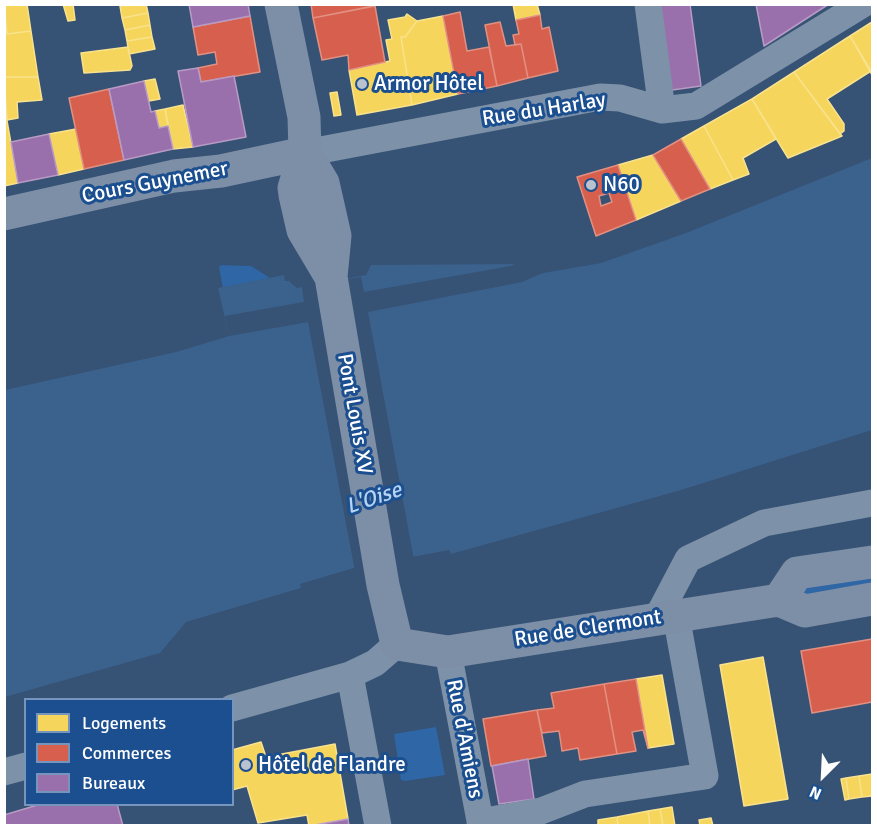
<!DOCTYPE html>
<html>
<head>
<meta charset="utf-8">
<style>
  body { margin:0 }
  #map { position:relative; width:877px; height:830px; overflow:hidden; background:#365274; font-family:Signika,sans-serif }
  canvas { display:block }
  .frame { position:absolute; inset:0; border:6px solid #fff; pointer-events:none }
  .legend { position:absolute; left:24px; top:698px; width:210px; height:108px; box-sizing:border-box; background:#1b4f8f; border:2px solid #7695bc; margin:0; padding:8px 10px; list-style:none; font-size:18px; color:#fff }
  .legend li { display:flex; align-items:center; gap:12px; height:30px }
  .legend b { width:30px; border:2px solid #7695bc }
  .north { position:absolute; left:793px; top:746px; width:60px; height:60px; -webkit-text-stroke:4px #1b4f8f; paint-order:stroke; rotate:204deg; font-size:16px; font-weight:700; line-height:24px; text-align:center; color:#fff }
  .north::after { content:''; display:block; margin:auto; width:21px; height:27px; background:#fff; clip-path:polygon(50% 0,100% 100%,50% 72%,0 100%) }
</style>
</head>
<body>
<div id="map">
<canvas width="877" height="830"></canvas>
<div class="frame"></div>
<ul class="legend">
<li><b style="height:16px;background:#f6d55c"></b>Logements</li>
<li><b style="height:16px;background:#d6604d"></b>Commerces</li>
<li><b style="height:16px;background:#9970ab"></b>Bureaux</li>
</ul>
<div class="north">N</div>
</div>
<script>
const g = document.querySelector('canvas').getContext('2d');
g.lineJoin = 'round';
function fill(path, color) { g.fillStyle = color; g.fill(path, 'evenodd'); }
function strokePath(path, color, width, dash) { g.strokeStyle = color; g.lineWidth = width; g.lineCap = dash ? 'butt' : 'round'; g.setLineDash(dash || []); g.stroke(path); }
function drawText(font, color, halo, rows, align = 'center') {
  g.font = font + ' Signika,sans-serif'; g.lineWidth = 6; g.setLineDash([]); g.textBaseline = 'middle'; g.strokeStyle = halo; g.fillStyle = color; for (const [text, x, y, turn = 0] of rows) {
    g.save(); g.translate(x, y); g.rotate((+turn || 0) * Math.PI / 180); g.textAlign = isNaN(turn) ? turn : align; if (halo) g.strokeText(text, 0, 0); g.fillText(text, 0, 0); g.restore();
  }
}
const green = new Path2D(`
  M221,265L251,266L270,278L223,288L219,267Z
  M872,576V585L797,597L804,588Z
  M436,727L445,775L405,781L401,780L394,734Z`);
const water = new Path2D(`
  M872,158V430L678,491L451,554L449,550L354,568L300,584L301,588L186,622L160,653L5,697V390L176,352L229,336L218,288L284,275L285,281H289L297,288L366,275L371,265L515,264L516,271L526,276L601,263L686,233Z`);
const pier = new Path2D(`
  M517,263L519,269L527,273L551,269L522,282L368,312L414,560L355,571L308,322L229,336L225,316L304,302L302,287L330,282L361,277L364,292L511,266Z`);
const homes = new Path2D(`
  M4,4H27L31,31L7,34Z
  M63,4H73L75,20L68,21Z
  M146,4L148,13L122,18L120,6Z
  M513,4H537L540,15L516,20Z
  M148,13L150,25L125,30L122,18Z
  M407,14L417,21L405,37H401L412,105L357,115L349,70L390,61L386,40L392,39L388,20L405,17Z
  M443,16L458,94L412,105L401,37H405L417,21Z
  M4,17L7,34L31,31L38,77H4Z
  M872,22V75L850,36Z
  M150,25L152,37L127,41L125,30Z
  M850,36L871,71L827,99L844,124V131L840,134L794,72Z
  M152,37L155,49L129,54L127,41Z
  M128,47L132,66L130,70L84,73L81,53Z
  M794,72L842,136L788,158L752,99Z
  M4,77H38L42,100L17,102L18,118L7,120Z
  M155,79L160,99L149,101L144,81Z
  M337,92L341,115L334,116L330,93Z
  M752,99L776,139L743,158L749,174L733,180L704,126Z
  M4,104L18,183L4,186Z
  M183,105L193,147L173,149L165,109Z
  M165,109L168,126L159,128L155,111Z
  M704,126L733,180L710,189L681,139Z
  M76,129L84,169L58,175L49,134Z
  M653,155L681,201L636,220L618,165Z
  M763,657L788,799L744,806L720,665Z
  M662,675L674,744L648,748L636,679Z
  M261,742L266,757L335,744L348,819L309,826L307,815L258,823L247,786L232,790V750Z
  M872,774V796L862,797L859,776Z
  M859,776L862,797L849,799L846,778Z
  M846,778L849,799L845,800L841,779Z
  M672,807L675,826H663L660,809Z
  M660,809L663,826H650L648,811Z
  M648,811L650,826H618L617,817Z
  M617,817L618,826H598V820Z
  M711,818L713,826H700L699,820Z`);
const shops = new Path2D(`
  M311,4H383L313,18Z
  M375,6L385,62L349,70L348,55L322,60L313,18Z
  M460,12L467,51L489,47L497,86L458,94L443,16Z
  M540,15L542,29L549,27L558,71L528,78L521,44L515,45L513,35L519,34L516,20Z
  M250,16L260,72L201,82L198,68L217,64L215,52L198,55L193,27Z
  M500,22L506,46L521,44L528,78L497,86L485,25Z
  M109,89L124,160L84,169L69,98Z
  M681,139L710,189L681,201L653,155Z
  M618,165L636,220L596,236L577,177ZM609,193L612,202L601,206L599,196Z
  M872,639V702L812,713L801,651Z
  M636,679L648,748L643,730L632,732L636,751L617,754L604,684Z
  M604,684L617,754L580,760L578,748L562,751L559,731L542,733L537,710L554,708L551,693Z
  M537,710L546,756L491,766L483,719Z`);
const offices = new Path2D(`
  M189,4H248L250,16L193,27Z
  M653,4H690L701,86L665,91Z
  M756,4H829L764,46Z
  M198,68L201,82L234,76L246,137L193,147L178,71Z
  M144,81L151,112L155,111L159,128L168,126L173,149L124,160L109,89Z
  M49,134L58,175L18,183L11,142Z
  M528,759L534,799L499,804L492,766Z
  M41,804H117L123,826H5L4,815Z
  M348,819L349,826H309Z`);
const minor = new Path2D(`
  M648,4L662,110
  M305,153L600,97L620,98L662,110L696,106L863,4
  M657,618L688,559L764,523L872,503
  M448,652L481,826
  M350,675L378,826
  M232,708L350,675L375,663L397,644
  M4,772L26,766
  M480,822L541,811L585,794L705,776L676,615`);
const major = new Path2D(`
  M281,4L304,117L305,153L294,188L295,195L303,230L331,277
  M305,153L323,183L335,236L331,277L383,585L397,644L448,652L779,600L805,611L872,599
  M4,214L174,176L221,171L305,153
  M779,600L797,573L872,562`);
const markers = [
  [362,84,6,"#b9c2ce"],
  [591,185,6,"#b9c2ce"],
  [246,765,6,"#b9c2ce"]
];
const poiNames = [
  ["Armor Hôtel",374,84],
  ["N60",603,185],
  ["Hôtel de Flandre",258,765]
];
const streetNames = [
  ["Rue du Harlay",544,110,-9],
  ["Cours Guynemer",155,183,-11],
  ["Pont Louis XV",354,414,80],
  ["Rue de Clermont",588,629,-9],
  ["Rue d'Amiens",464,739,79]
];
const waterNames = [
  ["L'Oise",374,499,-19]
];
fill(green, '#2f66a5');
fill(water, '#3b618d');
fill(pier, '#365274');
fill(homes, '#f6d55c');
strokePath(homes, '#f9e28d', 1.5);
fill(shops, '#d6604d');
strokePath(shops, '#e29082', 1.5);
fill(offices, '#9970ab');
strokePath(offices, '#b89bc4', 1.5);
strokePath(minor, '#7d92a8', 27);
strokePath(major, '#7d8ea7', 33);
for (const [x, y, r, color] of markers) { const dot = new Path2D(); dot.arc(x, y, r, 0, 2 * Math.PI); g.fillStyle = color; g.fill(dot); strokePath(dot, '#1b4f8f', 2); }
drawText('21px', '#fff', '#1b4f8f', poiNames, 'left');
drawText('21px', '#fff', '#1b4f8f', streetNames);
drawText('italic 22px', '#b5d3f5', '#1b4f8f', waterNames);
</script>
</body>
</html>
